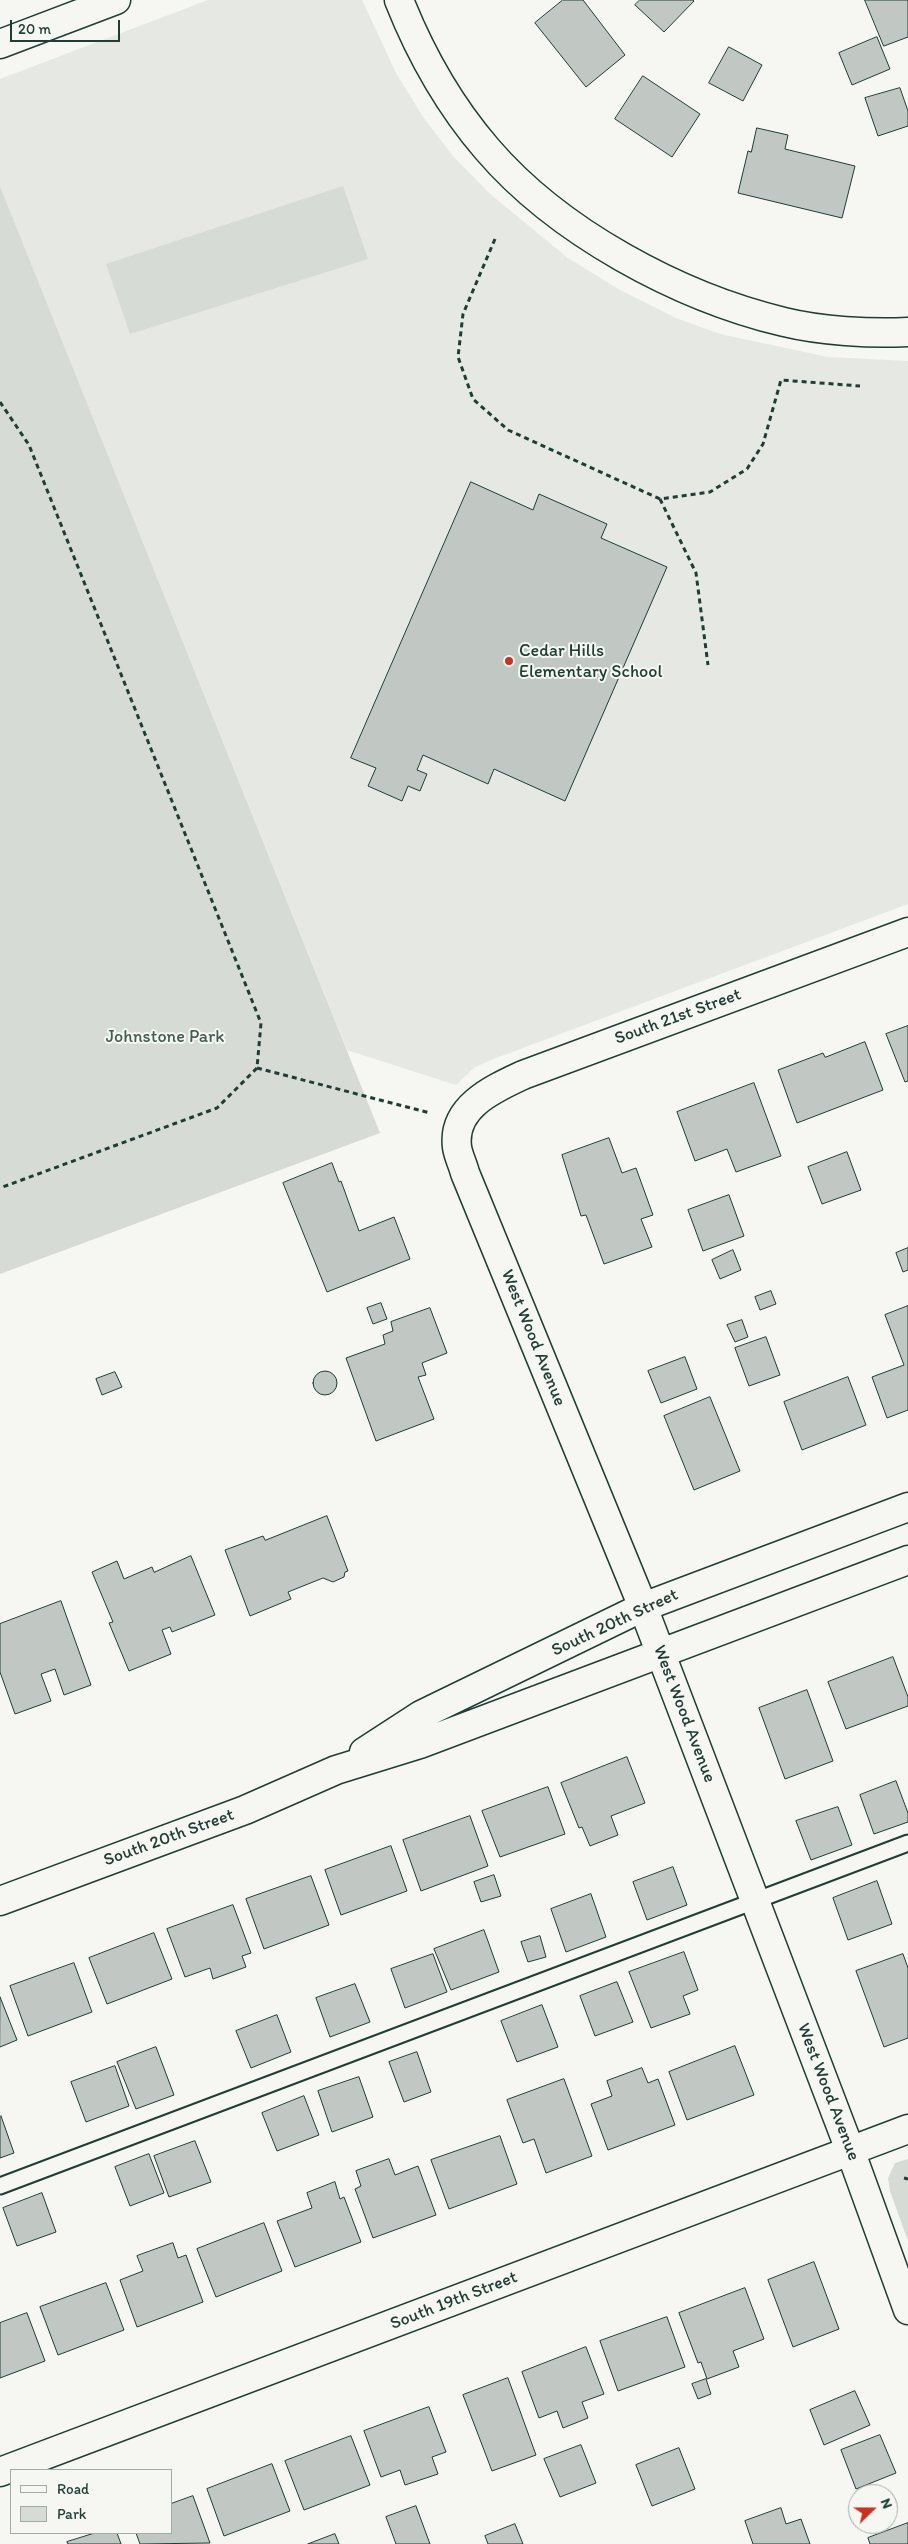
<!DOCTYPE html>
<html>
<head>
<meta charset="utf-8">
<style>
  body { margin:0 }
  #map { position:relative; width:908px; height:2544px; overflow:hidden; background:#f6f6f2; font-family:Itim,sans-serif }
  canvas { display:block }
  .legend { position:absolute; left:10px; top:2469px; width:162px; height:65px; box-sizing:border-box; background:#f6f6f2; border:1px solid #a0aca6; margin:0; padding:6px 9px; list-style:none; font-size:15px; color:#1f3d34 }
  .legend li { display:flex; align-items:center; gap:10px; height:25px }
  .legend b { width:25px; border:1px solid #a0aca6 }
  .north { position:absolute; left:848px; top:2484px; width:50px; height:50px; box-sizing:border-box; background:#f6f6f2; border:1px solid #a0aca6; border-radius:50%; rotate:68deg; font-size:14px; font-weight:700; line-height:20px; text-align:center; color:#1f3d34 }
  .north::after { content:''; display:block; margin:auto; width:18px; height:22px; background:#c8321e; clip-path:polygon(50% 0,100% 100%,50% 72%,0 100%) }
  .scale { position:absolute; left:10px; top:20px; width:110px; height:22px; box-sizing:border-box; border:2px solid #1f3d34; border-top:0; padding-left:6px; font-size:15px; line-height:18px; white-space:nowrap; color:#1f3d34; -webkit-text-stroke:4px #f6f6f2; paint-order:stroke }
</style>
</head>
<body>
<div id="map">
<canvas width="908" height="2544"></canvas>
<ul class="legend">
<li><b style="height:6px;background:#f6f6f2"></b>Road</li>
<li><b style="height:14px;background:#d6dbd6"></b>Park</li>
</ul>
<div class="north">N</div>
<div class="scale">20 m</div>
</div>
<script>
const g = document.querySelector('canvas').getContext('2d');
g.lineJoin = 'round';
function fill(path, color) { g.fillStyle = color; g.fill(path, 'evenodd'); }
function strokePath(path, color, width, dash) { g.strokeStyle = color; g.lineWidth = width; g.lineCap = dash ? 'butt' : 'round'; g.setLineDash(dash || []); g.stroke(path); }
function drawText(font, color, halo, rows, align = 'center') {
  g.font = font + ' Itim,sans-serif'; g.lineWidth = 4; g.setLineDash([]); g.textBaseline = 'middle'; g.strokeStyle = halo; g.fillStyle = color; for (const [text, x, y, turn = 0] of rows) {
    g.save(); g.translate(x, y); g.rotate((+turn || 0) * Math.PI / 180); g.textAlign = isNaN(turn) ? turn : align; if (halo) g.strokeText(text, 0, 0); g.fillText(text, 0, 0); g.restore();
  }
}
const built = new Path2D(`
  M208,0H362L396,73L423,117L453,156L490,194L568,258L618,289L676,318L720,334L828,357L908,361V904L496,1058L475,1067L456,1085L347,1050L0,186V79Z`);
const green = new Path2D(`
  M0,186L380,1133L0,1274Z
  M343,186L368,259L130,334L106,264Z
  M908,2159V2241L890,2191L888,2178L895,2163Z`);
const building = new Path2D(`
  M563,0H583L625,55L586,87L535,23Z
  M640,0H693L694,1L664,32L635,5Z
  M865,0H908V37L884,46Z
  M877,37L890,69L852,85L839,53Z
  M729,47L762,65L743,101L709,83Z
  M643,76L700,114L672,157L615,119Z
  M900,88L908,111V126L878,136L865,98Z
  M757,128L788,135L785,149L855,166L842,218L738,193L748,151L751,152Z
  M471,482L533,510L539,494L607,524L601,538L667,567L565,801L494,769L488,784L423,755L417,770L427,774L420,791L408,786L402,801L368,786L376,768L351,758Z
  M908,1026V1081L905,1082L886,1034Z
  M865,1042L883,1090L797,1123L778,1070L823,1053L825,1057Z
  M754,1083L781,1156L736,1172L727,1149L695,1161L677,1112Z
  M609,1138L622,1173L636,1168L653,1215L641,1219L652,1247L604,1264L586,1215L581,1216L562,1155Z
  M847,1152L861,1190L822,1204L808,1167Z
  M332,1163L339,1182L341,1181L359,1231L394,1217L410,1259L327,1292L283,1183Z
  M729,1195L744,1236L703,1251L688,1210Z
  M908,1248V1270L903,1272L896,1253Z
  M733,1250L741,1270L720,1279L712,1260Z
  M771,1291L776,1304L760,1310L755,1297Z
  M381,1303L387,1319L373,1324L367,1308Z
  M908,1306V1410L887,1418L872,1377L904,1365L885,1315Z
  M430,1308L447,1353L422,1363L426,1375L418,1377L434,1419L376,1441L346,1358L385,1344L383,1335L393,1331L391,1322Z
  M742,1320L748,1337L735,1342L727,1325Z
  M766,1337L780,1375L749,1386L735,1348Z
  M685,1357L697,1389L661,1403L648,1371Z
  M313 1383a12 12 0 1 1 24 0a12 12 0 1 1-24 0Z
  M115,1372L122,1387L102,1395L96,1379Z
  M848,1377L866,1425L802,1450L784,1402Z
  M710,1397L740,1471L694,1490L664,1416Z
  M327,1516L348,1571L345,1572L344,1577L333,1582L323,1578L288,1592L291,1599L250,1616L225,1550L263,1536L265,1540Z
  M191,1556L215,1615L172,1632L170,1627L162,1630L171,1654L129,1671L109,1623L113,1622L92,1572L117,1561L124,1579L152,1567L154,1572Z
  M61,1601L91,1685L64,1695L55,1669L41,1674L51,1701L15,1714L0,1672V1624Z
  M893,1657L908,1697V1706L846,1729L828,1682Z
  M807,1690L833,1761L785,1779L759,1708Z
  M627,1757L645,1803L611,1816L618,1835L590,1846L582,1827L579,1828L561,1783Z
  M896,1781L908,1813V1822L874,1834L860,1795Z
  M548,1787L565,1834L500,1857L482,1811Z
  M838,1807L852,1845L811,1860L796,1821Z
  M470,1816L488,1866L421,1891L403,1840Z
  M391,1846L407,1891L341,1915L325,1870Z
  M673,1867L687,1905L647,1920L633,1882Z
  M494,1875L501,1896L481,1902L474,1882Z
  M311,1876L329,1925L264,1949L246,1899Z
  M877,1881L892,1924L848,1940L833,1898Z
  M591,1894L606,1937L566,1952L551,1909Z
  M233,1905L251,1953L242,1956L246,1967L213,1979L210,1968L185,1977L167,1929Z
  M484,1930L499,1972L451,1990L434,1949Z
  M154,1933L172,1979L107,2004L89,1958Z
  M540,1936L546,1957L528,1962L521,1942Z
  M684,1952L698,1990L683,1996L690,2014L651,2028L629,1972Z
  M433,1954L447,1992L405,2008L391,1969Z
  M903,1954L908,1968V2038L884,2047L856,1971Z
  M74,1963L92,2012L28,2036L10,1986Z
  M617,1982L633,2022L595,2036L580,1996Z
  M355,1984L370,2022L330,2037L316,1998Z
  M0,1997L17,2040L0,2047Z
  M542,2005L558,2047L517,2062L501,2021Z
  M277,2015L291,2052L251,2068L236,2031Z
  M735,2046L754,2095L687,2120L669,2072Z
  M156,2047L174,2095L136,2109L117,2062Z
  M417,2052L431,2092L404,2102L389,2062Z
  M115,2066L129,2106L86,2122L71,2082Z
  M642,2068L648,2083L658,2079L675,2125L608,2150L591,2104L612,2096L607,2081Z
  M359,2077L373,2117L332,2132L318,2091Z
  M564,2079L592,2156L546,2173L534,2139L523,2143L507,2100Z
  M304,2096L319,2135L277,2151L262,2113Z
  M1,2116L14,2153L0,2158V2117Z
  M500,2136L517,2184L449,2209L431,2160Z
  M195,2141L211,2182L169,2197L154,2156Z
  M149,2154L164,2193L130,2206L115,2167Z
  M389,2159L395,2175L418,2166L436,2215L373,2238L355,2189L361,2186L356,2171Z
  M335,2182L340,2199L344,2197L361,2242L295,2267L277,2221L312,2208L307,2193Z
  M42,2193L56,2232L17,2246L3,2208Z
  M264,2223L282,2271L216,2297L197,2249Z
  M173,2243L178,2258L186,2255L203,2302L137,2327L120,2280L143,2271L137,2256Z
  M814,2262L839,2329L793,2347L768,2280Z
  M106,2283L124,2330L58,2355L40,2307Z
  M745,2288L764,2339L733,2351L739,2367L707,2379L701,2362L698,2363L679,2313Z
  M27,2313L45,2361L0,2378V2323Z
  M667,2317L685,2367L618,2391L600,2341Z
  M586,2347L604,2394L582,2402L588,2418L563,2428L557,2411L539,2418L522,2372Z
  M508,2378L536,2455L492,2471L463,2395Z
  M706,2379L711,2394L698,2399L692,2384Z
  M855,2391L870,2425L824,2445L810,2410Z
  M429,2407L446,2452L432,2457L438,2474L405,2485L400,2470L381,2477L364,2431Z
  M880,2435L896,2473L856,2489L841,2450Z
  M351,2436L370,2485L304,2510L285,2461Z
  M581,2445L596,2483L560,2497L544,2459Z
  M679,2448L695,2489L652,2506L636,2465Z
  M272,2464L290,2511L224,2536L207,2489Z
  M193,2496L210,2543L140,2544L136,2533H171V2504Z
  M416,2506L430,2544H396L386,2517Z
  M781,2508L786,2524L801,2519L810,2544H753L745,2521Z
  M908,2523V2544H870L868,2538Z
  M515,2524L523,2544H488L485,2536Z
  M95,2533H117L121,2544H68L67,2542Z
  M335,2534L339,2544H308Z`);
const path = new Path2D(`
  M495,239L463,314L458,357L473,399L508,430L660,499L710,492L747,469L763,444L781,380L860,386
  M0,402L29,445L261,1023L257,1068L217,1108L0,1188
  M660,499L696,573L708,665
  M257,1068L430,1113
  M904,2178L908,2179`);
const service = new Path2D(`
  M0,2186L908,1843`);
const minor = new Path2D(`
  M399,0C420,53 450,106 487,149C558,232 679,297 784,322C821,331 870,334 908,332
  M0,44L116,0
  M908,932L523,1075C493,1089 452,1107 457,1147C458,1155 463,1165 465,1173L643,1607L850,2150L908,2310
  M0,2472L908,2129`);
const tertiary = new Path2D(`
  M364,1752L421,1715L643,1607L908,1507
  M0,1901L245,1810L336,1770L420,1744L908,1560`);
const markers = [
  [509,661,5,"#c8321e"]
];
const poiNames = [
  ["Cedar Hills",519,651],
  ["Elementary School",519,672]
];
const streetNames = [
  ["South 21st Street",678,1017,-20],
  ["West Wood Avenue",533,1338,68],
  ["South 20th Street",615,1623,-25],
  ["West Wood Avenue",684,1714,69],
  ["South 20th Street",169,1838,-20],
  ["West Wood Avenue",828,2092,69],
  ["South 19th Street",454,2301,-21]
];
const parkNames = [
  ["Johnstone Park",165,1037]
];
fill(built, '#e6e8e4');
fill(green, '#d6dbd6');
fill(building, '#c1c8c3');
strokePath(building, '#1f3d34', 1);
strokePath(service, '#1f3d34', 19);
strokePath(minor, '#1f3d34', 31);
strokePath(tertiary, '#1f3d34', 31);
strokePath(path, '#1f3d34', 3, [5, 4]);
strokePath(service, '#f6f6f2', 15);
strokePath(minor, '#f6f6f2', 28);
strokePath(tertiary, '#f6f6f2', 28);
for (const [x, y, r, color] of markers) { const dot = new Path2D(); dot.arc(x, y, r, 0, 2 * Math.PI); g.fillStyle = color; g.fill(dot); strokePath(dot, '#f6f6f2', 2); }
drawText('18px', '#1f3d34', '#f6f6f2', poiNames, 'left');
drawText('18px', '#1f3d34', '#f6f6f2', streetNames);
drawText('18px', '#445d54', '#f6f6f2', parkNames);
</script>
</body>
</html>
